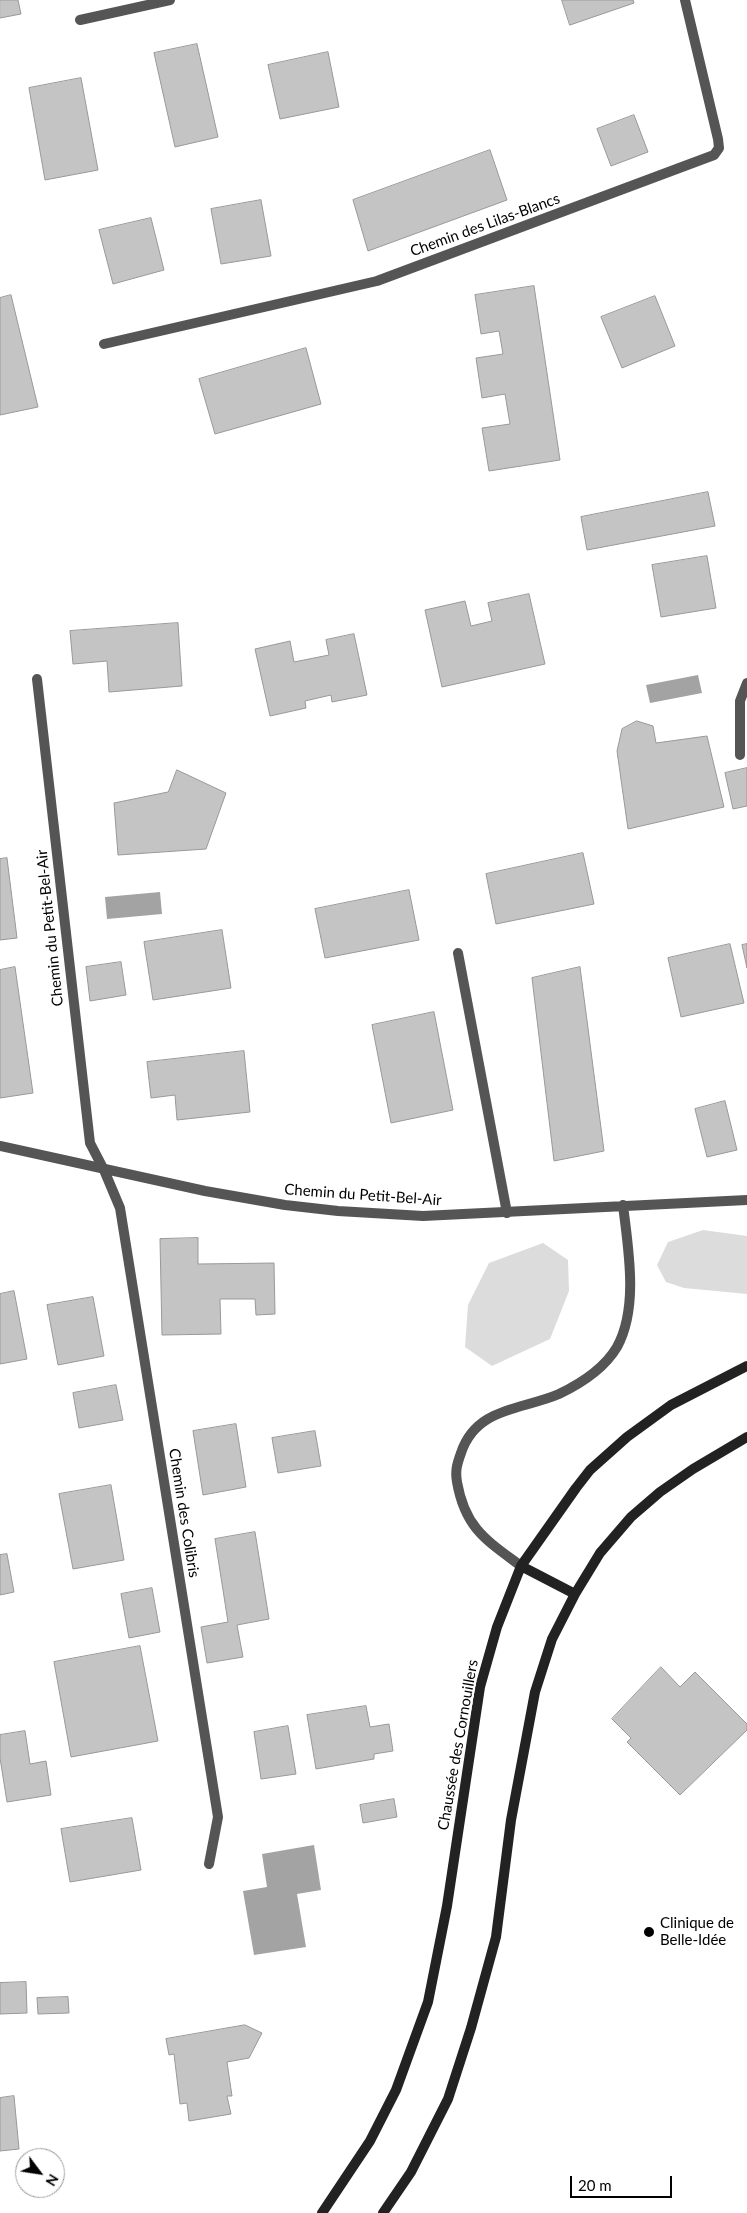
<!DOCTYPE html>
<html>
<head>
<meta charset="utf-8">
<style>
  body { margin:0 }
  #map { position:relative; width:747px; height:2213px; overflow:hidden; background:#fff; font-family:Lato,sans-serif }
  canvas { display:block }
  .north { position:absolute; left:15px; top:2148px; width:50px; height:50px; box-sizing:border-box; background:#fff; border:1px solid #999; border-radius:50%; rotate:121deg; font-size:14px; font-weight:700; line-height:20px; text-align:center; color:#000 }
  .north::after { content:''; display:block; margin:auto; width:18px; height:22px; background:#000; clip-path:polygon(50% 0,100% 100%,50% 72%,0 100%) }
  .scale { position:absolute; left:570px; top:2176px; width:102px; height:22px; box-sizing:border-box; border:2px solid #000; border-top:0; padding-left:6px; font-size:15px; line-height:18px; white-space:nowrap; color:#000; -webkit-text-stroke:4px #fff; paint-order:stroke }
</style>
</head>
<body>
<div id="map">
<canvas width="747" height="2213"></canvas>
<div class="north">N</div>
<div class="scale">20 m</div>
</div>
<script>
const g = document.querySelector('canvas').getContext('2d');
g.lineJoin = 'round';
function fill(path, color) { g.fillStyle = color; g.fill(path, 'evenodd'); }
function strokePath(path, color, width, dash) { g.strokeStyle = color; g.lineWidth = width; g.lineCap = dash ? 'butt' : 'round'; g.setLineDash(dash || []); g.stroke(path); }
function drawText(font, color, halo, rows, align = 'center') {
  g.font = font + ' Lato,sans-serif'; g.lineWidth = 4.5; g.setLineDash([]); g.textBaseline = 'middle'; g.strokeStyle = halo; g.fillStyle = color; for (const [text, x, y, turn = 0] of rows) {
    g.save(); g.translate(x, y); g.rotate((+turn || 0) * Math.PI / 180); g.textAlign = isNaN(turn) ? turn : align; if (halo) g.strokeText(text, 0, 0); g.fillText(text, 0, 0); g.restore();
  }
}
const green = new Path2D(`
  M703,1230L747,1236V1294L684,1288L666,1282L657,1265L668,1242Z
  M543,1243L568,1260L569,1291L550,1339L492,1366L465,1347L468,1305L489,1263Z`);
const water = new Path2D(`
  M698,675L702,693L650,703L646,685Z
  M160,892L162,914L107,919L105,897Z
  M314,1845L321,1890L297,1894L306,1947L254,1955L243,1891L267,1887L262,1854Z`);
const building = new Path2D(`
  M0,0H18L21,14L0,18Z
  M562,0H633L634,3L570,25Z
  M197,44L218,137L175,147L154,53Z
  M328,52L339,107L280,119L268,65Z
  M81,78L98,170L45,180L29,88Z
  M634,115L648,152L611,166L597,129Z
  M490,150L507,200L368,251L353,200Z
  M261,200L271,256L221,264L211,209Z
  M151,218L164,270L113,284L99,230Z
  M534,286L560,460L489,471L482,428L510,424L505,394L482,398L476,358L503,354L499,331L481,334L475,295Z
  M11,295L38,407L0,415V298Z
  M655,296L675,346L622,368L601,317Z
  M306,348L321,404L215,434L199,379Z
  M708,492L715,526L587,550L581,517Z
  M707,556L716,608L661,617L652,565Z
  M529,594L545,664L442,687L425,610L465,601L471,626L492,621L488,603Z
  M178,623L182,686L109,692L107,661L73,664L70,631Z
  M354,634L367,695L332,702L331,695L305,701L306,708L270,716L255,649L290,641L294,662L329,655L326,640Z
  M637,721L653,726L656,743L707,736L724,807L628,829L617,751L622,729Z
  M747,768V806L733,809L725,773Z
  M177,770L226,793L206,849L118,855L114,803L168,792Z
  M583,853L594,904L496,924L486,874Z
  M7,858L17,938L0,940V859Z
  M409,890L419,940L325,958L315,909Z
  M222,930L231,988L153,1000L144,942Z
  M730,944L744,1003L681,1017L668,958Z
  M747,944V968L742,945Z
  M121,962L126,995L90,1001L86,967Z
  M15,967L33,1093L0,1098V970Z
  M580,967L604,1151L554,1161L532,978Z
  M434,1012L453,1110L391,1123L372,1025Z
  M244,1051L250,1112L177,1120L175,1095L151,1098L147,1062Z
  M725,1101L737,1150L707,1157L695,1109Z
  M198,1238V1264L274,1263L275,1314L256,1315L255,1299H220L221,1334L162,1335L160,1239Z
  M14,1291L27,1359L0,1364V1294Z
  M93,1297L104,1356L58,1365L47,1305Z
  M116,1385L123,1420L79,1428L73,1393Z
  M236,1424L246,1487L203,1495L193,1431Z
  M315,1431L321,1466L278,1473L272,1438Z
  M111,1485L124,1560L73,1569L59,1494Z
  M255,1532L269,1619L237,1625L243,1657L207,1663L201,1627L228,1622L215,1539Z
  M7,1554L14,1592L0,1595V1555Z
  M152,1588L160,1632L129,1638L121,1594Z
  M140,1646L158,1741L71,1757L54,1662Z
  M661,1667L680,1687L695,1672L747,1724V1730L680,1795L627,1742L631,1738L612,1719Z
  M366,1706L370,1727L389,1724L393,1751L374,1754V1759L316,1769L307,1715Z
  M288,1726L296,1774L261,1779L254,1732Z
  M25,1731L30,1764L46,1761L51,1795L7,1802L0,1758V1735Z
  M394,1799L397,1817L363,1823L360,1805Z
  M132,1818L141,1870L70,1882L61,1829Z
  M26,1982L27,2013L0,2014V1983Z
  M68,1997L69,2013L38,2014L37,1998Z
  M245,2025L262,2033L249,2058L227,2062L232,2096H227L231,2114L189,2121L187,2103L180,2104L174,2054L169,2055L166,2039Z
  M14,2096L19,2149L0,2151V2098Z`);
const lane = new Path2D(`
  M80,20L170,0
  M37,679L90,1143L104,1170
  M740,755V701L747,683
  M458,953L507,1213`);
const street = new Path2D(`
  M104,344L377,281L714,155L719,148L718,139L685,0
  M0,1146L205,1191L285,1205L338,1211L423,1216L747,1200
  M104,1170L120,1208L218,1817L209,1864
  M521,1566C486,1540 465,1528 457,1482C455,1471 457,1464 461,1453C476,1407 522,1410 559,1394C582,1383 604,1369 617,1347C639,1307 628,1248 623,1205`);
const secondary = new Path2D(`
  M521,1566L575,1594
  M322,2213L370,2141L396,2090L428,2002L447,1906L480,1687L497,1627L521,1566L576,1488L590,1470L627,1437L671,1405L747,1366
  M383,2213L411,2172L448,2099L471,2028L496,1937L511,1820L535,1692L552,1639L575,1594L600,1553L631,1517L660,1492L693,1469L747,1437`);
const markers = [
  [649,1932,6,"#000"]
];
const streetNames = [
  ["Chemin des Lilas-Blancs",485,225,-20],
  ["Chemin du Petit-Bel-Air",50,928,-96],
  ["Chemin du Petit-Bel-Air",363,1195,4],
  ["Chemin des Colibris",184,1513,81],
  ["Chaussée des Cornouillers",458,1745,-80]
];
const poiNames = [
  ["Clinique de",660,1923],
  ["Belle-Idée",660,1940]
];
fill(green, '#dcdcdc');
fill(water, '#a3a3a3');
fill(building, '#c4c4c4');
strokePath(building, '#999', 1);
strokePath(lane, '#555', 10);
strokePath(street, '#555', 10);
strokePath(secondary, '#222', 10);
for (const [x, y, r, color] of markers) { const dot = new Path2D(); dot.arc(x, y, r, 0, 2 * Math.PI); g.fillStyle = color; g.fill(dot); strokePath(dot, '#fff', 2); }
drawText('15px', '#000', '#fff', streetNames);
drawText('15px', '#000', '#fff', poiNames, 'left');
</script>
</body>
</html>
